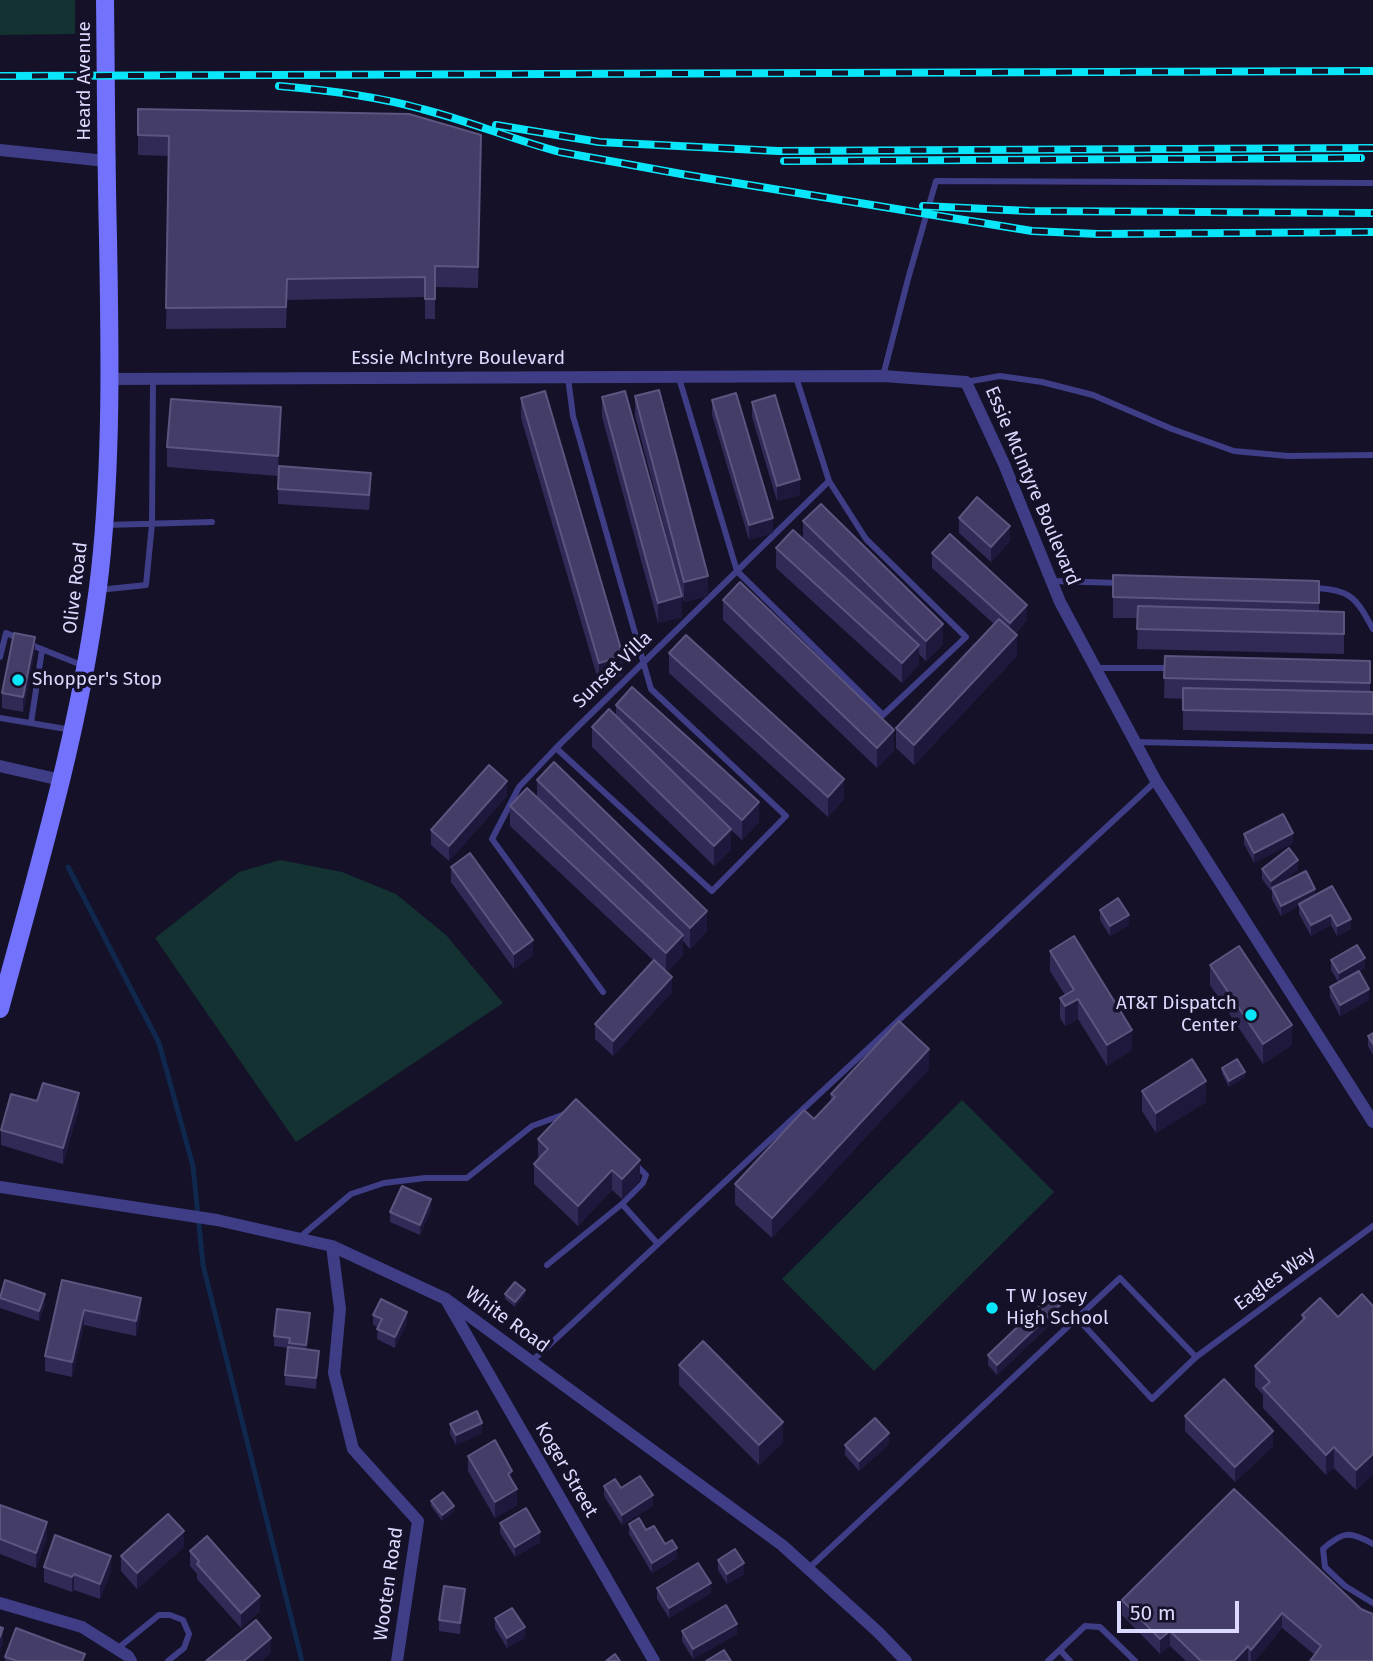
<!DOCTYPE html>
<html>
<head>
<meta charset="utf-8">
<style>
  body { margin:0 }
  #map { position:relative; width:1373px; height:1661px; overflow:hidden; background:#141128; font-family:"Fira Sans",sans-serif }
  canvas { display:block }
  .scale { position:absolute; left:1117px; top:1601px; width:122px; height:32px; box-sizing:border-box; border:4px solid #dcd9fe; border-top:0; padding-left:9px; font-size:21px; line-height:24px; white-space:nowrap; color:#dcd9fe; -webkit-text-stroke:5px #141128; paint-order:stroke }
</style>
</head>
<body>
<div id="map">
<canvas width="1373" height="1661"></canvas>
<div class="scale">50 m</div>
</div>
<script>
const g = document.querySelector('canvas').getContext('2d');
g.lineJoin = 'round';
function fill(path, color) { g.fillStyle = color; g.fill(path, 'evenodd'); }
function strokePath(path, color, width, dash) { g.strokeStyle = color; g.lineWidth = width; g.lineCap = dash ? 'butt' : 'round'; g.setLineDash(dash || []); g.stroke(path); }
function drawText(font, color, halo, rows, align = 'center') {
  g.font = font + ' "Fira Sans",sans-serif'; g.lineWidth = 7; g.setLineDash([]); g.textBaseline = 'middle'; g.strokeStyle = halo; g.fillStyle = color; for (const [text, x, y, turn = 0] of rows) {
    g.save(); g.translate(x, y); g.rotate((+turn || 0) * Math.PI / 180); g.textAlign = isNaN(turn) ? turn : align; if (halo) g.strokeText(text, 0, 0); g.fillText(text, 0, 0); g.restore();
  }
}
const green = new Path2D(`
  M0,0H75V34L0,35Z
  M280,860L342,872L396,894L446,935L503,1003L296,1142L155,938L239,872Z
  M962,1100L1054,1192L874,1371L782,1279Z`);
const stream = new Path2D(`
  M68,867L159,1043L193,1166L203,1265L302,1661`);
const lane = new Path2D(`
  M883,376L908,279L936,181L1373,183
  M679,378L737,571L883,715L966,637L866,539L829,481
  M966,382L1000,376L1042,382L1093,395L1172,429L1234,451L1288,456L1373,455
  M106,525L212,522
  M1052,581L1120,583
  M1313,588C1351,589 1356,598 1373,629
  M99,590L146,585L152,524L153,379
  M29,644L84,666
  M0,657L6,633L20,639
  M1096,668H1171
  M0,718L72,730
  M31,723L42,650
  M1135,742L1373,747
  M556,748L712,891L786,816L651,689L573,416L568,378
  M603,992L492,839L519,787L556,748L829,481L796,377
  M635,1164L646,1175L643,1183L622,1204L658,1244
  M300,1237L351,1194L384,1183L425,1178H467L532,1126L565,1114
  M547,1265L622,1204
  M1077,1318L1152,1399L1196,1357L1373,1226
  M532,1361L1156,781
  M1373,1544C1350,1531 1343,1531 1323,1549L1325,1567L1345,1586L1373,1603
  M808,1569L1120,1278L1196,1357
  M117,1649L159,1615H170L183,1620L189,1634L184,1648L168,1661
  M1060,1650L1070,1661
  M1048,1661L1085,1626L1100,1627L1135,1661`);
const street = new Path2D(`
  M0,150L106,161
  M110,379L883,376L966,382L1004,464L1060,602L1156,781L1373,1122
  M0,766L61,780
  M0,1187L217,1220L332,1246L446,1299L782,1545L878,1632L906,1661
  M332,1246L340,1309L334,1373L353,1449L418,1521L397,1661
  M448,1303L654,1661
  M0,1603L82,1627L128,1656L131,1661`);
const secondary = new Path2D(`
  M0,1009C39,864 83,720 100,571C112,461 110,349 108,238C106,159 106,79 105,0`);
const rail = new Path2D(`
  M0,76L1373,71
  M279,86C327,90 376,96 422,109C469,121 514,140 560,152L687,175L1032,231L1098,234L1373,232
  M496,125L599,142L778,151L1373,148
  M784,161L1361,158
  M923,206L1029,211L1373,213`);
const wall = new Path2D(`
  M138,109L481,135L478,288L435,287V319H425V297L287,300L286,328L166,329L169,156L138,155Z
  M635,396L708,596L684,602L635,416Z
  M602,397L682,617L658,623L602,417Z
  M521,398L623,676L599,683L521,418Z
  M712,400L773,533L749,540L712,415Z
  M752,402L800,495L777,501L752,417Z
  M281,427L278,476L167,467V447Z
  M371,488L369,510L278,504V489Z
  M959,518L1010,541L991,562L959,533Z
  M803,521L943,644L926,661L919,654V665L902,683L776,568V548L803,540Z
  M932,553L1027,620L1015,634L1017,656L914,765L896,748V728L994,624L932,568Z
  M1113,575L1319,581V611L1344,612V654L1137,649L1138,618H1113Z
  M723,600L894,750L877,768L723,620Z
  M35,652L23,712L2,708V693Z
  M669,653L844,799L828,817L669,673Z
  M1165,656L1370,661V692H1373V734L1183,730V699L1164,698Z
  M616,705L759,822L742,840L731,830V849L714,866L592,747V727L616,715Z
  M537,780L707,931L690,949L683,941V955L667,972L672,992L613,1056L595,1039V1024L654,961L510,826V806L537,798Z
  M507,796L449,861L431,845V830Z
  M1244,834L1293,843L1254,863L1244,844Z
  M451,867L533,955L514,969L451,882Z
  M1262,869L1298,870L1278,885L1315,896L1351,929L1337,936L1331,925L1311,936L1299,914V906L1281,916L1272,899V890L1271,891L1262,879Z
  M1100,910L1129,925L1110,936L1100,920Z
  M1050,951L1132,1050L1107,1066L1078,1019L1065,1026L1060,1018V998L1065,995L1050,971Z
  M1331,960L1365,968L1351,976L1369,1000L1340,1016L1330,997V987L1339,983L1331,970Z
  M1210,965L1292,1045L1263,1064L1210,985Z
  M1373,1033V1055L1368,1046V1036Z
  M1222,1068L1245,1077L1229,1087L1222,1073Z
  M929,1069L772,1238L735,1204V1184L814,1119L831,1100V1094Z
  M1142,1091L1206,1102L1156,1133L1142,1111Z
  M37,1101L79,1109L63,1164L1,1145V1130Z
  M538,1139L640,1180L622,1199L612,1190L578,1226L534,1184V1164L538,1159Z
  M431,1210L420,1235L390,1222V1212Z
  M62,1280L141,1313L136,1336L84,1325L72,1377L45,1371V1356Z
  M505,1294L525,1295L515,1307L505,1299Z
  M0,1295L45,1304L39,1321L0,1308Z
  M1373,1306V1474L1356,1490L1334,1468L1326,1475L1263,1408V1395L1255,1386V1366L1302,1321V1315L1338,1317Z
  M1061,1314L997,1375L988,1365V1355Z
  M373,1315L407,1323L395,1348L377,1339L378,1327L373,1325Z
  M310,1323L307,1349L319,1361L316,1389L285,1385V1375L288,1348L274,1346V1336Z
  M679,1365L783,1442L759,1465L679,1385Z
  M1185,1416L1273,1446L1235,1482L1185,1431Z
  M450,1424L482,1433L456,1445L450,1434Z
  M889,1444L859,1471L845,1455V1445Z
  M468,1456L512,1482L517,1505L495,1518L468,1471Z
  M604,1486L621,1488L653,1506L622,1525L604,1496Z
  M431,1501L454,1511L442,1521L431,1506Z
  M0,1505L47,1537L36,1568L0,1554Z
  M500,1523L540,1542L515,1557L500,1533Z
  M629,1524L646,1530L665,1544L677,1558L652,1573L629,1534Z
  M184,1547L137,1589L121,1571V1556Z
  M190,1551L260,1611L241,1628L197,1579V1574L190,1566Z
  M718,1560L744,1574L727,1584L718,1570Z
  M44,1567L111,1571L100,1599L74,1590L72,1592L44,1582Z
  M657,1588L711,1593L669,1618L657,1599Z
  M465,1599L460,1634L439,1631V1620Z
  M1122,1600L1361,1609L1315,1655L1282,1628L1255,1661H1186L1170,1646L1160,1654L1122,1615Z
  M495,1618L525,1638L507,1648L495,1628Z
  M682,1631L737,1634L693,1659L682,1641Z
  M5,1657L85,1661H5Z`);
const shadedWall = new Path2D(`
  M281,407V427L278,476V456Z
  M800,479V495L777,501V486Z
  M773,518V533L749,540V525Z
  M1010,526V541L991,562V547Z
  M708,576V596L684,602V582Z
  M682,596V617L658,623V603Z
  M1027,605V620L1010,639V623Z
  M943,624V644L926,661V641Z
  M1017,635V656L914,765V745Z
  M35,637V652L23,712V697Z
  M919,645V665L902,683V663Z
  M623,656V676L599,683V663Z
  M894,730V750L877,768V748Z
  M844,779V799L828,817V797Z
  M507,781V796L449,861V846Z
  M759,802V822L742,840V820Z
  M731,829V849L714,866V846Z
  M1293,833V843L1254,863V853Z
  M1298,860V870L1271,891V881Z
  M1315,889V899L1299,904V906L1281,916V906Z
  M707,911V931L690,949V928Z
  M1129,915V925L1110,936V926Z
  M1331,915V925L1311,936V925Z
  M1351,919V929L1337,936V926Z
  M683,935V955L666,973V953Z
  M533,940V955L514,969V954Z
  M1365,958V968L1339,983V973Z
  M672,977V992L613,1056V1041Z
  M1369,989V1000L1340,1016V1005Z
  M1078,999V1019L1065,1026V1006Z
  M1292,1025V1045L1263,1064V1044Z
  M1132,1030V1050L1107,1066V1045Z
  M929,1049V1069L772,1238V1218Z
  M1245,1072V1077L1229,1087V1081Z
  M1206,1081V1102L1156,1133V1113Z
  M79,1093V1109L63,1164V1148Z
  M640,1160V1180L622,1199V1179Z
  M612,1170V1190L578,1226V1206Z
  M431,1199V1210L420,1235V1225Z
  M525,1290V1295L515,1307V1302Z
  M45,1294V1304L39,1321V1311Z
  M141,1298V1313L136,1336V1321Z
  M1061,1304V1314L997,1375V1365Z
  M84,1310V1325L72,1377V1362Z
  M407,1312V1323L395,1348V1337Z
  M310,1313V1323L306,1355V1345Z
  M319,1351V1361L316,1389V1378Z
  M783,1422V1442L759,1465V1445Z
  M482,1423V1433L456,1445V1435Z
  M1273,1431V1446L1235,1482V1467Z
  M889,1433V1444L859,1471V1461Z
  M1334,1447V1468L1326,1475V1455Z
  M1373,1454V1474L1356,1490V1470Z
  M512,1471V1486L508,1474Z
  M517,1489V1505L495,1518V1502Z
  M653,1495V1506L622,1525V1515Z
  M454,1506V1511L442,1521V1515Z
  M47,1522V1537L36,1568V1553Z
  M184,1531V1547L137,1589V1573Z
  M540,1532V1542L515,1557V1547Z
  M677,1548V1558L652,1573V1563Z
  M111,1556V1571L100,1599V1584Z
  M744,1563V1574L727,1584V1574Z
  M74,1574V1590L72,1592V1577Z
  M711,1583V1593L669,1618V1608Z
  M465,1589V1599L460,1634V1623Z
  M260,1596V1611L241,1628V1613Z
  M1282,1613V1628L1255,1661H1251V1650Z
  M737,1624V1634L693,1659V1649Z
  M525,1627V1638L507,1648V1638Z
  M3,1628V1643L0,1652V1637Z
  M1170,1631V1646L1160,1654V1639Z
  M271,1638V1653L262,1661H244Z
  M1248,1646V1661H1234Z`);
const building = new Path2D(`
  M138,109L409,114L481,135L478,267L435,266V299H425V277L287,279L286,307L166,308L169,136L138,135Z
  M659,390L708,576L684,582L635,396Z
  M545,391L623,656L599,663L521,398Z
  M625,391L682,596L658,603L602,397Z
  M736,393L773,518L749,525L712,400Z
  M775,395L800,479L777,486L752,402Z
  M171,399L281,407L278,456L167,447Z
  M279,466L371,473L369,495L278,489Z
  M977,497L1010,526L991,547L959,518Z
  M821,504L943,624L926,641L803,521Z
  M793,530L919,645L902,663L776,548Z
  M950,534L1027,605L1010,623L932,553Z
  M1113,575L1319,581V603L1113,597Z
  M740,582L894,730L877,748L723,600Z
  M1138,606L1344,612V634L1137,629Z
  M999,619L1017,635L914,745L896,728Z
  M14,633L35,637L23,697L2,693Z
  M686,635L844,779L828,797L669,653Z
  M1165,656L1370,661V683L1164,678Z
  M632,687L759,802L742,820L616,705Z
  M1183,688L1373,692V714L1183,710Z
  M609,709L731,829L714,846L592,727Z
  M554,762L707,911L690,928L537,780Z
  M489,765L507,781L449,846L431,830Z
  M527,788L683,935L666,953L510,806Z
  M1283,814L1293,833L1254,853L1244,834Z
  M1289,848L1298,860L1271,881L1262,869Z
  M470,853L533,940L514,954L451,867Z
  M1306,871L1315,889L1281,906L1272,888Z
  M1332,886L1351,919L1337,926L1331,915L1311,925L1299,904Z
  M1118,898L1129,915L1110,926L1100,910Z
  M1074,936L1132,1030L1107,1045L1078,999L1065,1006L1060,998L1074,990L1050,951Z
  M1357,945L1365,958L1339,973L1331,960Z
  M1239,946L1292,1025L1263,1044L1210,965Z
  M654,960L672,977L613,1041L595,1024Z
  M1359,971L1369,989L1340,1005L1330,987Z
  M899,1021L929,1049L772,1218L735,1184L804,1110L814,1119L835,1097L831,1094Z
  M1373,1033V1044L1368,1036Z
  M1192,1059L1206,1081L1156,1113L1142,1091Z
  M1237,1059L1245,1072L1229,1081L1222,1068Z
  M43,1083L79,1093L63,1148L1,1130L11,1094L37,1101Z
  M576,1099L640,1160L622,1179L612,1170L578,1206L534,1164L548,1149L538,1139Z
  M402,1186L431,1199L420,1225L390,1212Z
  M5,1280L45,1294L39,1311L0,1298Z
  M62,1280L141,1298L136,1321L84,1310L72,1362L45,1356Z
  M515,1282L525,1290L515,1302L505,1294Z
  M1052,1294L1061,1304L997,1365L988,1355Z
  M1362,1294L1373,1306V1454L1356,1470L1334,1447L1326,1455L1263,1388L1270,1382L1255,1366L1305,1318L1302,1315L1320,1298L1338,1317Z
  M381,1299L407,1312L395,1337L377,1329L382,1319L373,1315Z
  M277,1309L310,1313L306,1345L289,1343L290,1338L274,1336Z
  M703,1341L783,1422L759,1445L679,1365Z
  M288,1347L319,1351L316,1378L285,1375Z
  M1224,1379L1273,1431L1235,1467L1185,1416Z
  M477,1411L482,1423L456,1435L450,1424Z
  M875,1418L889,1433L859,1461L845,1445Z
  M495,1440L512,1471L508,1474L517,1489L495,1502L468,1456Z
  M640,1476L653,1495L622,1515L604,1486L615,1479L621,1488Z
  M1234,1489L1361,1609L1373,1614V1661H1310L1321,1646L1282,1613L1251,1650L1248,1646L1234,1661H1201L1170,1631L1160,1639L1122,1600Z
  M443,1492L454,1506L442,1515L431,1501Z
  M0,1505L47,1522L36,1553L0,1539Z
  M526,1508L540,1532L515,1547L500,1523Z
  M168,1514L184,1531L137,1573L121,1556Z
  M639,1518L646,1530L654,1526L665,1544L672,1540L677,1548L652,1563L629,1524Z
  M55,1535L111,1556L100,1584L74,1574L72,1577L44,1567Z
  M207,1536L260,1596L241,1613L197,1564L199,1561L190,1551Z
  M735,1549L744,1563L727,1574L718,1560Z
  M698,1563L711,1583L669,1608L657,1588Z
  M444,1586L465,1589L460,1623L439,1620Z
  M726,1605L737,1624L693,1649L682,1631Z
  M512,1608L525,1627L507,1638L495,1618Z
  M256,1620L271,1638L244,1661H206Z
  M0,1627L3,1628L0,1637Z
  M16,1628L85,1654L82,1661H17L5,1657Z
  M724,1650L731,1661H706Z
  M615,1654L620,1661H606Z`);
const markers = [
  [18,680,7,"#0ae6f9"],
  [1251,1015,7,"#0ae6f9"],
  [992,1308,7,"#0ae6f9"]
];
const streetNames = [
  ["Heard Avenue",85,81,-90],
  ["Essie McIntyre Boulevard",458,359],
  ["Essie McIntyre Boulevard",1032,486,67],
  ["Olive Road",76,588,-83],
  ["Sunset Villa",613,670,-44],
  ["Eagles Way",1275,1279,-36],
  ["White Road",507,1320,36],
  ["Koger Street",566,1470,60],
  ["Wooten Road",389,1584,-82]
];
const poiNames = [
  ["Shopper's Stop",32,680],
  ["AT&T Dispatch",1237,1004,"right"],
  ["Center",1237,1026,"right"],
  ["T W Josey",1006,1297],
  ["High School",1006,1319]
];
fill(green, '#143231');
strokePath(stream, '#10284d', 5);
strokePath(lane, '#3e3d86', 6);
strokePath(street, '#3e3d86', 12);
strokePath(secondary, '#7372fc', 18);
strokePath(rail, '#0ae6f9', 8);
strokePath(rail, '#141128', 5, [16]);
fill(wall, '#322a56');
fill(shadedWall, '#1e183c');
fill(building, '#443d68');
strokePath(building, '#5c557f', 2);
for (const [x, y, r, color] of markers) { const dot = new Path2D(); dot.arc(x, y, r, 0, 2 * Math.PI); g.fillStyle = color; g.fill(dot); strokePath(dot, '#141128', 2.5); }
drawText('19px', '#dcd9fe', '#141128', streetNames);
drawText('19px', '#dcd9fe', '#141128', poiNames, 'left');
</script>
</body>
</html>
